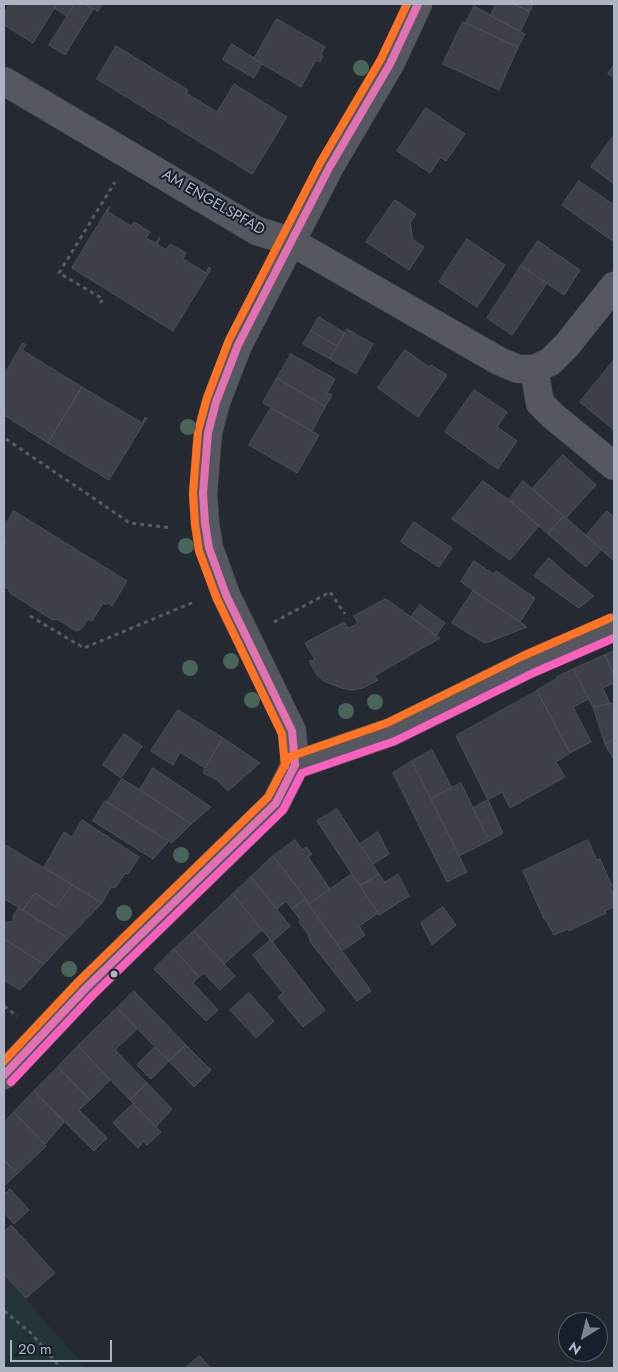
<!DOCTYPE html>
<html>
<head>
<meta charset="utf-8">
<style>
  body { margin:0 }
  #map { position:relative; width:618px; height:1372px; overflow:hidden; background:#252932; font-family:Jost,sans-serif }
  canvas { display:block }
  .frame { position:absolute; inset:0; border:5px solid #aeb3c4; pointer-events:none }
  .north { position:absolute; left:558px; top:1312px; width:50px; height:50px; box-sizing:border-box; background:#191e2c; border:1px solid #555a69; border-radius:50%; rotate:216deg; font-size:14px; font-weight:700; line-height:20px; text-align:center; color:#aeb3c4 }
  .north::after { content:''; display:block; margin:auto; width:18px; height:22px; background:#7e8391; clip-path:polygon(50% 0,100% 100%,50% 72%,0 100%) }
  .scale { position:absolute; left:10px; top:1340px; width:102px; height:22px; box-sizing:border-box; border:2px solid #aeb3c4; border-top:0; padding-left:6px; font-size:15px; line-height:18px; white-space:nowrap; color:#aeb3c4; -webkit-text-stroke:4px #191e2c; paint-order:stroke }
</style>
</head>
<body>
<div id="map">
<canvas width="618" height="1372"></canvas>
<div class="frame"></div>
<div class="north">N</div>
<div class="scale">20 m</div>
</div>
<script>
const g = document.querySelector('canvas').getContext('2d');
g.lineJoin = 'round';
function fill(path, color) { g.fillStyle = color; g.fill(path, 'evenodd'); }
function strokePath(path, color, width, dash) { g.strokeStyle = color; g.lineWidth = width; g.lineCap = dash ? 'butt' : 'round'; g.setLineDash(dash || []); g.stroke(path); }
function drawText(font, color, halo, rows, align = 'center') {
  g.font = font + ' Jost,sans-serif'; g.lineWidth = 4; g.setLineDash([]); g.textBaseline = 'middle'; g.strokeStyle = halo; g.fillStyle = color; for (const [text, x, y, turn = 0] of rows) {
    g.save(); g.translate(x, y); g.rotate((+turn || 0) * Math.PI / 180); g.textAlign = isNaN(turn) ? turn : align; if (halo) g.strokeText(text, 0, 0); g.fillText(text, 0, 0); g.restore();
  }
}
const green = new Path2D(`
  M4,1274L86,1368H4Z`);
const building = new Path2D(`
  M10,4H57L33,43L4,25V14Z
  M57,4H75L67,16L54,8Z
  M75,4H85L93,9L65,55L49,45Z
  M85,4H102L98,11Z
  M496,4H513L530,11L520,32L491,16Z
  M513,4H533L530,11Z
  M474,6L525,34L518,47L466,23Z
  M277,19L325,47L321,54L323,56L320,62L316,60L301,87L254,59Z
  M463,22L518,47L499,90L443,64Z
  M232,44L262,63L254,78L223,60Z
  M116,46L188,90L186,93L217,112L234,84L287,117L252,174L97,79Z
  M614,65V78L608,74Z
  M426,108L465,134L446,161L441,157L430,173L397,151Z
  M614,135V184L591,167Z
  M579,181L614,205V242L562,205Z
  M395,200L416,214L410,223L413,240L424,247L409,270L366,242Z
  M109,207L108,212L131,226L134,222L150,232L146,238L156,243L160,237L157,244L166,250L170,244L186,253L183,259L206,273L209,267L211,269L173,331L72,268Z
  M467,239L505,265L477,307L439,282Z
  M538,241L580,270L564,295L521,266Z
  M521,266L547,283L512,335L487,318Z
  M319,317L345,333L337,346L311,331Z
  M347,329L373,344L356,374L330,359Z
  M311,331L337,346L330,359L303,344Z
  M23,343L26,345L22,350L82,387L48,443L4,415V376Z
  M405,350L429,367L431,365L447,375L418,417L378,388Z
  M291,354L335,379L327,393L332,395L325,407L277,378Z
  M614,360V430L580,402Z
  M277,378L325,407L312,431L263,403Z
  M82,387L142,423L145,418H147L109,480L48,443Z
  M474,390L507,412L497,427L517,441L498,469L445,432Z
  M271,408L319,435L297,473L249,445Z
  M563,455L596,485L566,518L532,489Z
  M483,481L509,500L539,526L510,560L452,519Z
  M523,481L564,516L548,534L509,500Z
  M14,511L127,581L112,606L108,603L106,605L103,603L92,621L88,619L81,629L76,631L57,619L53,620L10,593L9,590L4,586V546L6,541L4,539V528Z
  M607,511L614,517V561L586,536Z
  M564,516L602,549L586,567L548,534Z
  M414,522L452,548L439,567L401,542Z
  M549,558L570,577L594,596L579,608L534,576Z
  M474,561L493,574L496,571L535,598L520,622L461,582Z
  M473,591L520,622L527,627L486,643L481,641L452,623Z
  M386,599L440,638L374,676L378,680L363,688L352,690L341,688L324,681L317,675L309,661L315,660L305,643L344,622L348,628L353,626L358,623L354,616Z
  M420,605L445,623L436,636L411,617Z
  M614,651V677L605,655Z
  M605,655L614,677V683L603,688L610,704L593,707L574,669Z
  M574,669L589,699L573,707L591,742L570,753L537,690L558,678L557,677Z
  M537,691L570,753L556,762L565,777L510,808L502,792L488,800L456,736Z
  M614,703V739L605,744L593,707Z
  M178,710L223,738L205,768L180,752L173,765L151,751Z
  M124,734L142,746L121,778L103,765Z
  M223,738L260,763L228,791L217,780L203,773Z
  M614,739V760L605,744Z
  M432,750L452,788L431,799L412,761Z
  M412,761L467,872L447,882L393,773Z
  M153,768L211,807L191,824L140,790Z
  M122,779L140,790L191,824L172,843L107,802Z
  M461,783L489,841L459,856L431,799Z
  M488,800L503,833L489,841L473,808Z
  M105,801L107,802L168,842L153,859L93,821Z
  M337,809L379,874L360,886L317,821Z
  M82,820L139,857L128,874L125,873L115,888L111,887L102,903L44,867L64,832L72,837Z
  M378,832L389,854L373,864L360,844Z
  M295,840L302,850L306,847L312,854L308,857L330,889L308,905L306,899L273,856Z
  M588,840L597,860L600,859L612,886L610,887L614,896V907L605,911L606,913L569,931L568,929L554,935L545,918L544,919L523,871Z
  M4,844L72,885L56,907L35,893L23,910L4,899Z
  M273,856L306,899L292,909L286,901L277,909L251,877Z
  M352,874L378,913L359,926L365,935L342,951L308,905Z
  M379,874L385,882L398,874L409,896L379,915L360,886Z
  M251,877L290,926L272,942L233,894Z
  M72,885L102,903L68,938L23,910L35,893L56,907Z
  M233,894L262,930L224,964L194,931Z
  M305,899L371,991L357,1001L311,943L308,934L299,922L300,919L292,909Z
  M443,907L456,925L432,945L421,923Z
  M18,908L68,938L44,964L4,939V921L5,923L14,921L13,918Z
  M194,931L235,976L220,990L204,973L199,977L174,949Z
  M4,939L44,964L20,990L4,980Z
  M271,940L325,1010L303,1027L278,997L283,993L253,955Z
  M174,949L199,977L193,983L218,1010L206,1021L154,969Z
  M134,991L186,1045L169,1061L117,1008Z
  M249,993L274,1021L256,1038L230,1010Z
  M117,1008L137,1029L115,1050L147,1083L130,1100L78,1046Z
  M186,1045L211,1070L194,1087L169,1061Z
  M78,1046L110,1080L90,1100L58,1067Z
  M155,1047L169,1061L151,1079L137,1065Z
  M58,1067L90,1100L79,1110L107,1138L94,1151L34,1091Z
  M147,1083L172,1109L156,1127L130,1100Z
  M34,1091L64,1122L45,1144L14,1112Z
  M133,1104L161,1132L147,1145L144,1141L138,1148L113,1123Z
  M14,1112L46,1146L17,1174L4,1160V1123Z
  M4,1160L17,1174L4,1186Z
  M10,1189L29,1210L14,1224L4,1212V1191L6,1193Z
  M11,1225L55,1273L26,1298L4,1274V1233Z
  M200,1356L210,1368H185Z`);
const path = new Path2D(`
  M100,303L103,299L59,273L115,182
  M6,439L130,523L172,528
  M30,616L84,648L194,602
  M274,622L330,592L345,614
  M4,1006L17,1016
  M4,1311L30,1332L61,1368`);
const minor = new Path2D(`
  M4,81L257,231L290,241L499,361L518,369H534L550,362L567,345L614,286
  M534,369L540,403L553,416L614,466
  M295,765L292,731L226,595L209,548L205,523L203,493L208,433L216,402L238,345L329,168L390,64L418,4
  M4,1075L86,988L276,803L295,765L391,732L529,664L614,627`);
const bus1 = new Path2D(`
  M295,765L292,731L226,595L209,548L205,523L203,493L208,433L216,402L238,345L329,168L390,64L418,4
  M4,1075L86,988L276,803L295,765`);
const bus2 = new Path2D(`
  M11,1082L93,995L283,810L302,773L395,741L533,673L614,638`);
const bus3 = new Path2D(`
  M285,766L282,734L217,599L199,551L195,524L193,493L198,431L207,398L229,340L320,163L381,59L407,4
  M4,1061L79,981L268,797L289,757L387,723L525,655L610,618`);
const trees = [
  [361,68],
  [188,427],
  [186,546],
  [231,661],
  [190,668],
  [252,700],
  [375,702],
  [346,711],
  [181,855],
  [124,913],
  [69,969]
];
const markers = [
  [114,974,4.5,"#aeb3c4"]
];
const streetNames = [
  ["AM ENGELSPFAD",213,203,30]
];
fill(green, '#233338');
fill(building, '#3d4048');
strokePath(building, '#4d505a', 1);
strokePath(minor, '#42454c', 29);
strokePath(path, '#585b63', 3, [4, 4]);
strokePath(minor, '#555860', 28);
strokePath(bus1, '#e172b1', 8);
strokePath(bus2, '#fa60bc', 8);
strokePath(bus3, '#ff7322', 8);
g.fillStyle = '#496458';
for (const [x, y] of trees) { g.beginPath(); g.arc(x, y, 8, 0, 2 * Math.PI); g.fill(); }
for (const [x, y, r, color] of markers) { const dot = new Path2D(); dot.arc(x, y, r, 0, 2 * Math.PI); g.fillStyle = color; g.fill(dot); strokePath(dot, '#191e2c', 2); }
drawText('15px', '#aeb3c4', '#191e2c', streetNames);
</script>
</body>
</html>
